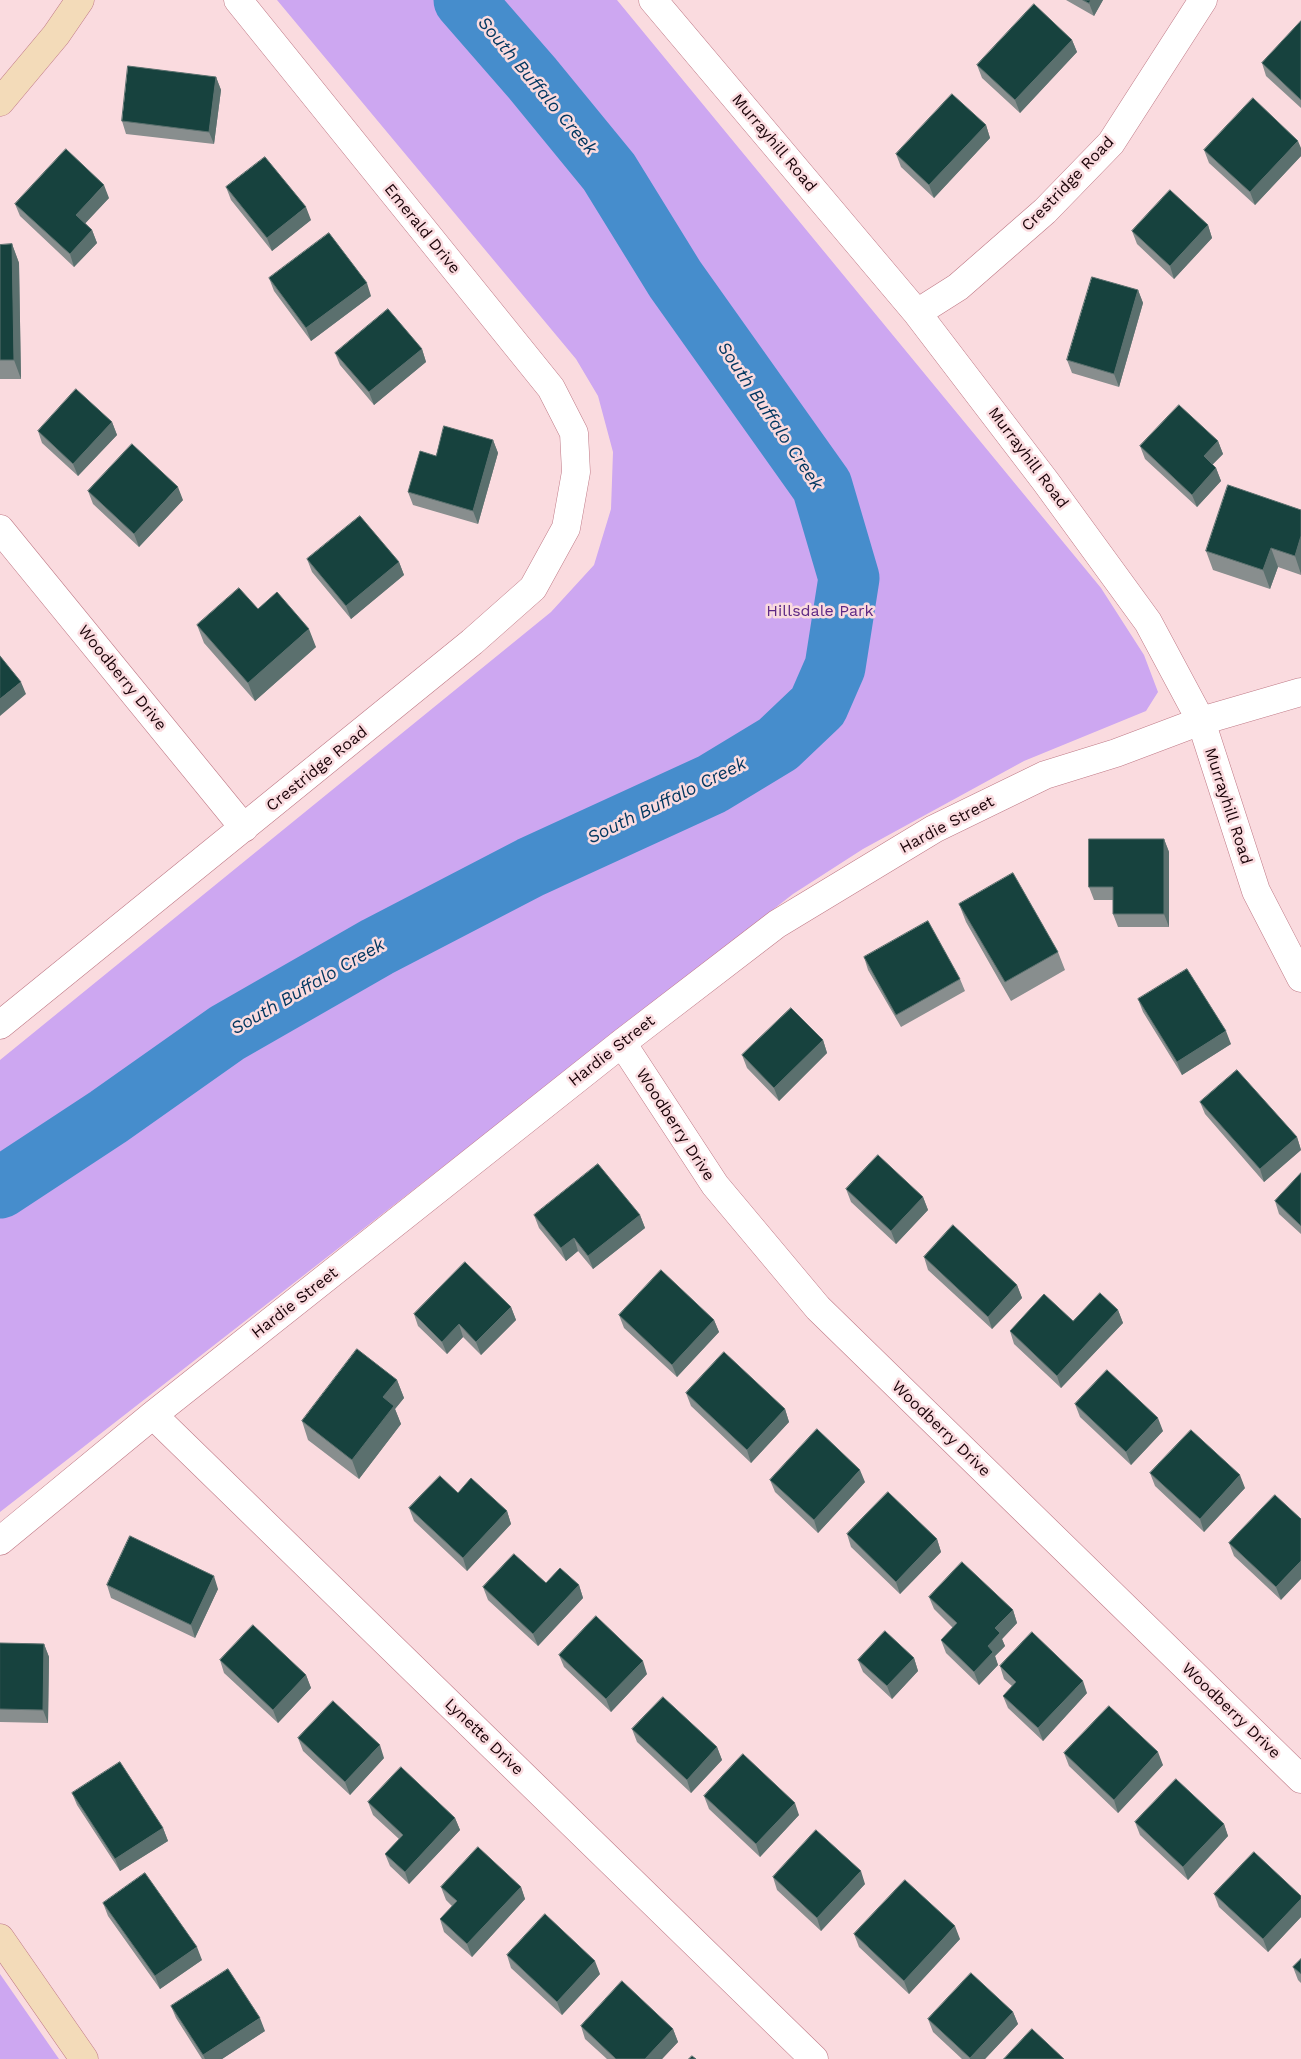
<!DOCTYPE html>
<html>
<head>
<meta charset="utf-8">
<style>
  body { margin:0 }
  canvas { display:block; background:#fadbdf }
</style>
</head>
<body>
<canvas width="1301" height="2059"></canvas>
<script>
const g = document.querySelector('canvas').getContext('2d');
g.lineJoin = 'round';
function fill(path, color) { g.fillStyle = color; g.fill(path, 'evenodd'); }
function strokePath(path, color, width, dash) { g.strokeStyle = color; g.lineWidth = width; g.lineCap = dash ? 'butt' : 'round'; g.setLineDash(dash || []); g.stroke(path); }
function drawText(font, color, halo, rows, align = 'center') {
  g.font = font + ' "Work Sans",sans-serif'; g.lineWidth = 5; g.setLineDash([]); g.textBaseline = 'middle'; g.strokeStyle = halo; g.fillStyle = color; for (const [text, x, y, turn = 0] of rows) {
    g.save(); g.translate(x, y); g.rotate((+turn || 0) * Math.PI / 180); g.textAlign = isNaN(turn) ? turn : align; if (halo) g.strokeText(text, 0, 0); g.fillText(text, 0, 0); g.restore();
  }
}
const green = new Path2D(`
  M277,0H617L1101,588L1144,655L1158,692L1146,711L1024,761L863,849L793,894L0,1512V1060L551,612L594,565L611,509L613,452L598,396L576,359Z
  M0,1974L59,2059H0Z`);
const river = new Path2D(`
  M0,1188L108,1117L227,1033L377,947L531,867L712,784L778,744L818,706L835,667L849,578L822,486L675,279L609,172L532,78L464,0`);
const street = new Path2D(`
  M653,0L917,313L1046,482L1148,622L1201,721L1256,891L1301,978
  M917,313L958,287L1045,211L1111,143L1203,0
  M0,529L244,828
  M0,1025L472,642L533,588L566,528L576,472L574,433L551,388L238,0
  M622,1043L715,1185L818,1308L1301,1779
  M153,1415L814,2059
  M0,1541L153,1415L622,1043L777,924L934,829L1045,775L1116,753L1201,721L1301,692`);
const secondary = new Path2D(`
  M0,102L56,35L80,0
  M0,1938L84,2059`);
const wall = new Path2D(`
  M1066,0H1103L1094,16Z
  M1301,21V108L1266,76L1262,63Z
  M1072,40L1077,52L1020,113L982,78L977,65Z
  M216,77L221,90L214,144L126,134L122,121Z
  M986,125L990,138L934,198L901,167L896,154Z
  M1301,148V156L1255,205L1209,163L1204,150Z
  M226,187L311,220L272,251L231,200Z
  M109,198L85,223L92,230L97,243L74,267L20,216L15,204Z
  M1208,225L1212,238L1174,279L1137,244L1132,231Z
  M12,244L19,263L21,379H0V245Z
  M269,278L371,296L311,341L274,291Z
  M1138,290L1143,303L1119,387L1072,373L1067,360Z
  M422,349L426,362L374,405L340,365L335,353Z
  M112,422L117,435L78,476L42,443L38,431Z
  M493,440L498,453L478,524L413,505L408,492L436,456Z
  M1218,441L1223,454L1212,465L1216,468L1221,481L1197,507L1145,459L1140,446Z
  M88,491L183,500L139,547L93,504Z
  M1301,510V575L1278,567L1270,589L1213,570L1206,551Z
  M307,559L399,562L404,575L351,619L312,572Z
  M258,609L316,647L255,701L204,643L197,625Z
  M1164,839L1169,852V927H1118L1113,914V900H1094L1089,887Z
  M959,904L1058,952L1065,970L1011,1001L966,922Z
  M864,957L960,979L965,991L901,1027L868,970Z
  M1138,999L1231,1044L1182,1075L1143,1012Z
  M823,1040L827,1053L779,1101L747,1068L742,1055Z
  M1200,1102L1297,1137L1301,1150L1264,1182L1205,1114Z
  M1301,1173V1234L1279,1214L1275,1201Z
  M846,1189L923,1197L928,1210L896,1244L851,1202Z
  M534,1215H640L645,1228L593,1269L578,1251L566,1261L539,1228Z
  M924,1257L1017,1285L1022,1298L992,1329L928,1270Z
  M511,1307L516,1320L481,1355L463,1337L447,1354L418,1326L414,1314Z
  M1118,1310L1123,1323L1061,1388L1014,1344L1010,1331L1073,1321Z
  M619,1315L714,1320L719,1332L677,1377L624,1328Z
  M397,1380L404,1398L395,1409L401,1424L359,1479L308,1440L302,1421Z
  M686,1393L785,1409L789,1422L751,1463L691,1406Z
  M1075,1404L1163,1431L1131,1465L1080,1417Z
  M1150,1473L1245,1488L1204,1532L1155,1486Z
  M770,1480L865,1482L818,1533L775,1492Z
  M458,1493L507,1511L511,1524L467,1571L414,1521L409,1508Z
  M1275,1495L1281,1600L1234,1556L1229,1543Z
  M847,1534L937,1539L941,1552L900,1594L851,1547Z
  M546,1583L579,1585L583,1598L538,1646L488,1600L483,1587Z
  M107,1585L218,1589L195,1638L111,1598Z
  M929,1597L1013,1610L1017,1623L1002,1639L1005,1646L995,1656L998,1665L979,1685L946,1653L941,1640L953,1628L934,1609Z
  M0,1643L44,1644L49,1657L48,1723L0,1722Z
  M559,1655L647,1674L611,1712L564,1667Z
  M914,1658L918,1671L892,1699L863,1672L858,1660Z
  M220,1660L306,1675L311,1688L278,1723L224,1673Z
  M1000,1666L1087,1693L1043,1741L1008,1708L1003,1696L1012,1686L1004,1679Z
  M632,1729L717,1747L722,1760L691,1793L637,1742Z
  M298,1738L384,1758L350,1795L303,1751Z
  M1064,1753L1163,1765L1118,1813L1069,1766Z
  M72,1793L163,1828L168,1841L120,1871L77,1805Z
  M704,1796L799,1815L760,1857L709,1809Z
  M368,1802L455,1818L460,1830L409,1884L390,1866L385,1854L399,1839L373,1815Z
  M1135,1822L1224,1824L1228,1836L1188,1880L1140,1835Z
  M773,1877L865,1884L821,1931L777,1890Z
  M441,1887H521L525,1899L472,1957L444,1932L440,1919L452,1906L446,1900Z
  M1214,1894L1301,1896V1917L1268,1952L1219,1907Z
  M103,1903L202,1960L160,1989L108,1916Z
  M854,1934L960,1939L909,1994L859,1947Z
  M507,1955L600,1974L562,2015L511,1968Z
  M1301,1959V1983L1298,1980L1293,1967Z
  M171,2006L265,2031L222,2059H202L176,2018Z
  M1013,2012L1018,2024L985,2059H962L933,2032L928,2019Z
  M581,2026L673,2029L678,2042L662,2059H607L585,2039Z`);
const shadedWall = new Path2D(`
  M1091,0H1103L1094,16L1089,3Z
  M1072,40L1077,52L1020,113L1015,100Z
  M216,77L221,90L214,144L209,132Z
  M986,125L990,138L934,198L929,185Z
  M1298,141L1301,148V156L1255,205L1250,192Z
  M104,185L109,198L81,228L76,215Z
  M306,207L311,220L272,251L267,238Z
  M1208,225L1212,238L1174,279L1170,266Z
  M92,230L97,243L74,267L70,254Z
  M12,244L19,263L21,379L14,360Z
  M367,283L371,296L311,341L306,328Z
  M1138,290L1143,303L1119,387L1114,374Z
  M422,349L426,362L374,405L369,392Z
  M112,422L117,435L78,476L73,464Z
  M493,440L498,453L478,524L473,511Z
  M1218,441L1223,454L1208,469L1204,456Z
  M1216,468L1221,481L1197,507L1192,495Z
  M178,487L183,500L139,547L134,534Z
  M1301,536V574L1295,556Z
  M1271,548L1278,567L1270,589L1263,570Z
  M399,562L404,575L351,619L346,606Z
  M309,629L316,647L255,701L248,683Z
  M21,682L26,694L0,716V699Z
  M1164,839L1169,852V927L1164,914Z
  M1226,1031L1231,1044L1182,1075L1177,1062Z
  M823,1040L827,1053L779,1101L774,1088Z
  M1297,1137L1301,1150L1264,1182L1260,1169Z
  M923,1197L928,1210L896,1244L891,1231Z
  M640,1215L645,1228L593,1269L588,1256Z
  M574,1238L578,1251L566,1261L561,1248Z
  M1017,1285L1022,1298L992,1329L988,1317Z
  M511,1307L516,1320L481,1355L476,1342Z
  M1118,1310L1123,1323L1061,1388L1057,1376Z
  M714,1320L719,1332L677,1377L672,1365Z
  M459,1324L463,1337L447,1354L442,1342Z
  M397,1380L404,1398L395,1409L401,1424L359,1479L352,1460L383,1397Z
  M785,1409L789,1422L751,1463L747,1450Z
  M1158,1418L1163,1431L1131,1465L1126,1452Z
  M860,1470L865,1482L818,1533L814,1520Z
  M1240,1475L1245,1488L1204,1532L1200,1519Z
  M507,1511L511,1524L467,1571L463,1558Z
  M937,1539L941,1552L900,1594L896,1582Z
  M1301,1561V1579L1281,1600L1276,1587Z
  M214,1576L218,1589L195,1638L191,1625Z
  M579,1585L583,1598L538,1646L533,1634Z
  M1013,1610L1017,1623L1002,1639L1005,1646L995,1656L998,1665L979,1685L974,1672L995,1628Z
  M44,1644L49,1657L48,1723L43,1710Z
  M914,1658L918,1671L892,1699L887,1686Z
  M643,1661L647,1674L611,1712L606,1699Z
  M306,1675L311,1688L278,1723L273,1710Z
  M1083,1681L1087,1693L1043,1741L1038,1728Z
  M380,1745L384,1758L350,1795L345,1782Z
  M717,1747L722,1760L691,1793L687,1780Z
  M1158,1752L1163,1765L1118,1813L1114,1800Z
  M795,1803L799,1815L760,1857L756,1844Z
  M455,1818L460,1830L409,1884L405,1872Z
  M1224,1824L1228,1836L1188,1880L1183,1867Z
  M163,1828L168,1841L120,1871L115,1859Z
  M861,1871L865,1884L821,1931L817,1918Z
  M521,1887L525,1899L472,1957L467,1944Z
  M1301,1899V1917L1268,1952L1263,1939Z
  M955,1926L960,1939L909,1994L904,1981Z
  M197,1947L202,1960L160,1989L155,1976Z
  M595,1961L600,1974L562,2015L557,2002Z
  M1013,2012L1018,2024L985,2059H970V2058Z
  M260,2018L265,2031L222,2059H205L203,2055Z
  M673,2029L678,2042L662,2059H645Z`);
const building = new Path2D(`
  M1083,0H1091L1089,3Z
  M1034,4L1072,40L1015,100L977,65Z
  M1301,21V100L1262,63Z
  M128,66L216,77L209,132L122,121Z
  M952,94L986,125L929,185L896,154Z
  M1253,98L1298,141L1250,192L1204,150Z
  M66,149L104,185L76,215L92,230L70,254L15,204Z
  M265,157L306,207L267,238L226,187Z
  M1170,190L1208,225L1170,266L1132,231Z
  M329,233L367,283L306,328L269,278Z
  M12,244L14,360H0V245Z
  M1092,277L1138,290L1114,374L1067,360Z
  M388,309L422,349L369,392L335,353Z
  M76,389L112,422L73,464L38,431Z
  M1179,405L1218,441L1204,456L1216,468L1192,495L1140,446Z
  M444,426L493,440L473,511L408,492L420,451L436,456Z
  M132,444L178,487L134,534L88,491Z
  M1228,485L1301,510V536L1295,556L1271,548L1263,570L1206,551Z
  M360,516L399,562L346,606L307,559Z
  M239,588L258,609L277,592L309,629L248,683L197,625Z
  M0,656L21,682L0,699Z
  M1089,839H1164V914H1113V887H1089Z
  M1013,873L1058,952L1005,982L959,904Z
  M928,921L960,979L896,1015L864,957Z
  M1187,969L1226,1031L1177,1062L1138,999Z
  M791,1008L823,1040L774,1088L742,1055Z
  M1237,1070L1297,1137L1260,1169L1200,1102Z
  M878,1155L923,1197L891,1231L846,1189Z
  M598,1164L640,1215L588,1256L574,1238L561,1248L534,1215Z
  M1301,1173V1226L1275,1201Z
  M953,1225L1017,1285L988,1317L924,1257Z
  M465,1262L511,1307L476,1342L459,1324L442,1342L414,1314Z
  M661,1270L714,1320L672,1365L619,1315Z
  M1100,1293L1118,1310L1057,1376L1010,1331L1044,1294L1073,1321Z
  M357,1349L397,1380L383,1397L394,1406L352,1460L302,1421Z
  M724,1352L785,1409L747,1450L686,1393Z
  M1107,1370L1158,1418L1126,1452L1075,1404Z
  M817,1429L860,1470L814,1520L770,1480Z
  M1191,1430L1240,1475L1200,1519L1150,1473Z
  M440,1476L458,1493L471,1478L507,1511L463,1558L409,1508Z
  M888,1492L937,1539L896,1582L847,1534Z
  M1275,1495L1301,1519V1561L1276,1587L1229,1543Z
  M130,1536L214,1576L191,1625L107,1585Z
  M514,1554L546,1583L560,1568L579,1585L533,1634L483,1587Z
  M962,1562L1013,1610L995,1628L1000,1633L988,1646L993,1652L974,1672L941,1640L957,1623L929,1597Z
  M596,1616L643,1661L606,1699L559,1655Z
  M253,1625L306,1675L273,1710L220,1660Z
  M885,1631L914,1658L887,1686L858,1660Z
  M1032,1632L1083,1681L1038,1728L1003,1696L1016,1682L1000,1666Z
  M0,1643L44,1644L43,1710L0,1709Z
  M663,1697L717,1747L687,1780L632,1729Z
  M333,1701L380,1745L345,1782L298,1738Z
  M1109,1706L1158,1752L1114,1800L1064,1753Z
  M743,1754L795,1803L756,1844L704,1796Z
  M120,1762L163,1828L115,1859L72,1793Z
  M401,1767L455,1818L405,1872L385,1854L403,1835L368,1802Z
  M1176,1779L1224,1824L1183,1867L1135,1822Z
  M816,1830L861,1871L817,1918L773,1877Z
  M478,1847L521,1887L467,1944L440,1919L457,1901L441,1887Z
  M1254,1852L1301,1896V1899L1263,1939L1214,1894Z
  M145,1873L197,1947L155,1976L103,1903Z
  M905,1880L955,1926L904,1981L854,1934Z
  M545,1914L595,1961L557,2002L507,1955Z
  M1301,1959V1974L1293,1967Z
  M228,1969L260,2018L203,2055L171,2006Z
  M971,1973L1013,2012L970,2058L928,2019Z
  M622,1981L673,2029L645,2059H616L581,2026Z
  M1032,2029L1064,2059H1004Z
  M692,2056L696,2059H689Z`);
const streetNames = [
  ["Murrayhill Road",774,143,50],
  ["Crestridge Road",1068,184,-46],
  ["Emerald Drive",422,229,51],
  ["Murrayhill Road",1028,458,53],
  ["Woodberry Drive",122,678,51],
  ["Crestridge Road",317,769,-39],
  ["Murrayhill Road",1228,806,72],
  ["Hardie Street",947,825,-28],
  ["Hardie Street",612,1051,-38],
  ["Woodberry Drive",675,1125,57],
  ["Hardie Street",295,1303,-38],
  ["Woodberry Drive",941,1429,44],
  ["Woodberry Drive",1231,1711,44],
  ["Lynette Drive",484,1737,44]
];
const parkNames = [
  ["Hillsdale Park",820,611]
];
const waterNames = [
  ["South Buffalo Creek",537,86,50],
  ["South Buffalo Creek",770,416,56],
  ["South Buffalo Creek",667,801,-26],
  ["South Buffalo Creek",308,987,-30]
];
fill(green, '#cda7f1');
strokePath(river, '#468dcc', 61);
strokePath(street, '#bf7986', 29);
strokePath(secondary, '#bf7986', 29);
strokePath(street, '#fff', 28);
strokePath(secondary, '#f3dbb9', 28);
fill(wall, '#888e8e');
fill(shadedWall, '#5b706e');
fill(building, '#17423e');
strokePath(building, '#5b706e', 1);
drawText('16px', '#1a0308', '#fadbdf', streetNames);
drawText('16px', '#5e2984', '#fadbdf', parkNames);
drawText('italic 18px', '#00365f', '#fadbdf', waterNames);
</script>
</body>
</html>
